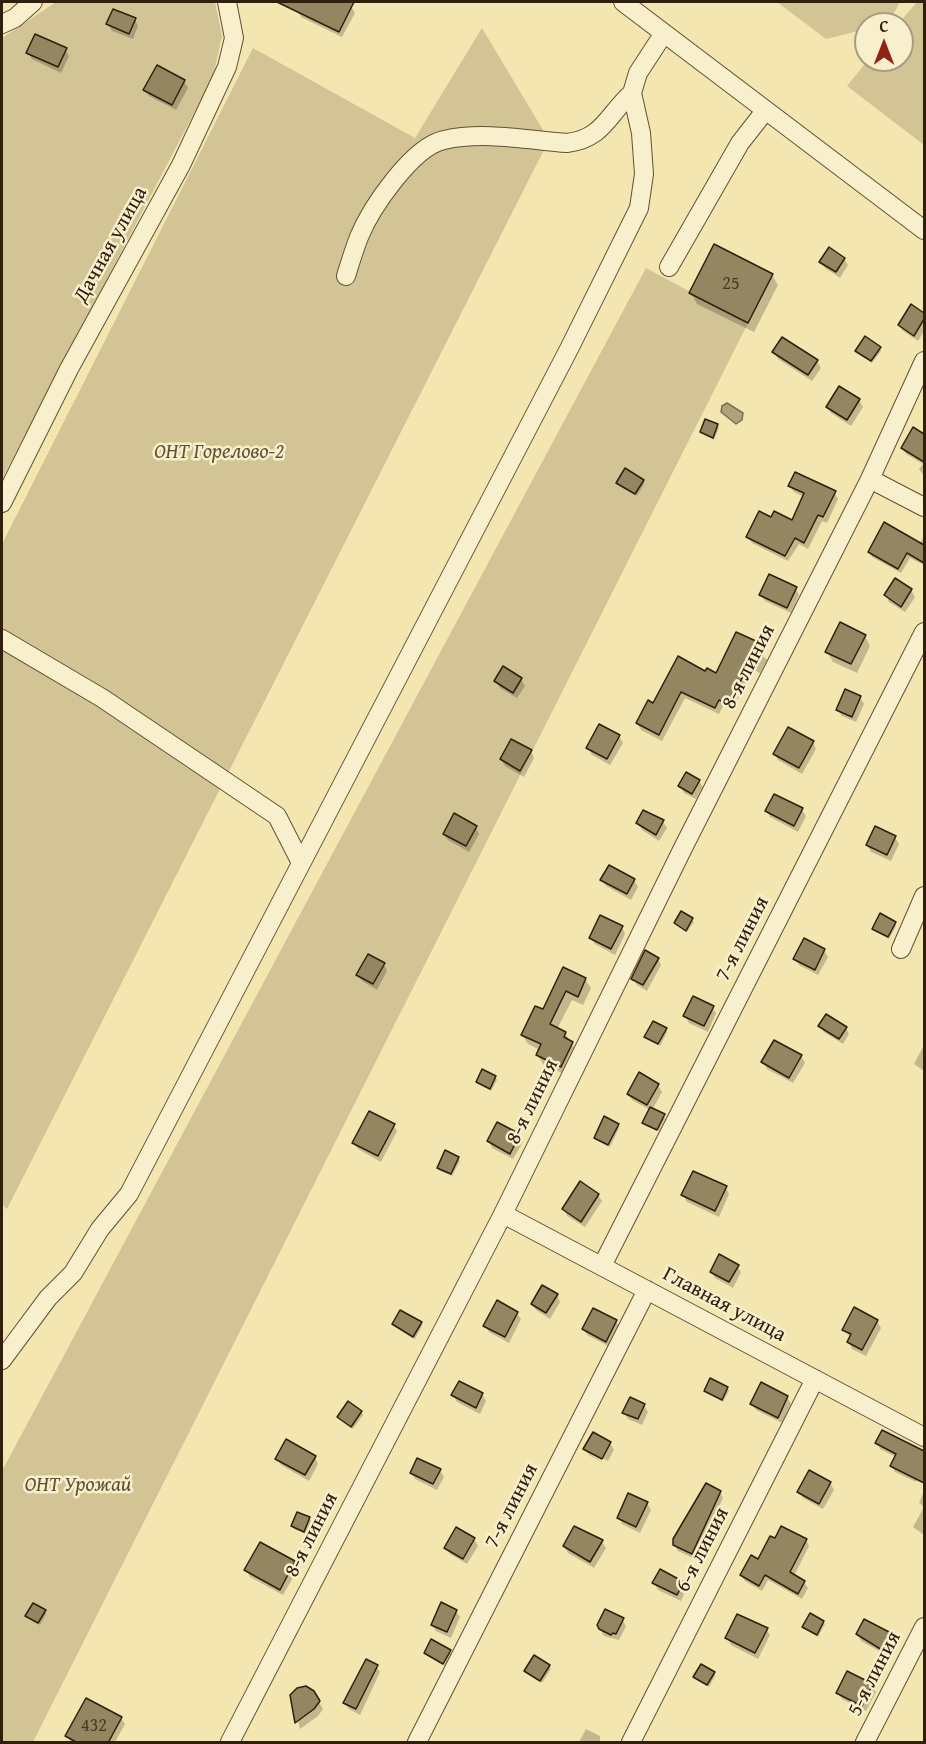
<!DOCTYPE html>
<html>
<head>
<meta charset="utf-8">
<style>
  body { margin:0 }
  #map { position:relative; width:926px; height:1744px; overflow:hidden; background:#f4e6b1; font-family:"Gentium Book Plus",serif }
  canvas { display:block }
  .frame { position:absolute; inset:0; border:3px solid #2f1f0c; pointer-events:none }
  .north { position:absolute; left:854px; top:12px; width:60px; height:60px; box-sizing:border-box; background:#f8efcc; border:2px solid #a89c7f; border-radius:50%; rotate:0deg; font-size:16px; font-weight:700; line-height:24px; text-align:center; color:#2f1f0c }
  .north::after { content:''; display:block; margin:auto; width:21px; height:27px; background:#8f2418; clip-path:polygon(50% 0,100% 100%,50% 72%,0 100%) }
</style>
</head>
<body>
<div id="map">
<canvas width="926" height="1744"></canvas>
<div class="frame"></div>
<div class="north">С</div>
</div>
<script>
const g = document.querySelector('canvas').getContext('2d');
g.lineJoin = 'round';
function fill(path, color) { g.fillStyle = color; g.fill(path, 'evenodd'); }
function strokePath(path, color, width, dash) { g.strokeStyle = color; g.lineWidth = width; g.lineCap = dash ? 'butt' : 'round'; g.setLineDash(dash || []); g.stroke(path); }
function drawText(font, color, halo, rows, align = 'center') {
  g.font = font + ' "Gentium Book Plus",serif'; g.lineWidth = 5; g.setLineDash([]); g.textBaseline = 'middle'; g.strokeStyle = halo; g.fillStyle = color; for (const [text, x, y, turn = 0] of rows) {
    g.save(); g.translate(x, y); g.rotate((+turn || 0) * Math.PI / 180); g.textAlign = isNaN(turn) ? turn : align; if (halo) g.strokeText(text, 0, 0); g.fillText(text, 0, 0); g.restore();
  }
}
const green = new Path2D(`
  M56,2H215L222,36L213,77L2,479V38Z
  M777,2H900L888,24H866V29L826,39Z
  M917,2H924V145L847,86L868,60H902V24H898Z
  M482,28L549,140L7,1209L2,1204V544L253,48L415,138Z
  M646,268L748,323L33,1742H2V1471Z`);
const water = new Path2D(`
  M727,403L743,413L742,420L736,424L721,412L722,406Z`);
const shadow = new Path2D(`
  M302,2H341L351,6L355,13L342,37L301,17L298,11Z
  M135,20L138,26L133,39L112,31L108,24Z
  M65,49L69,56L61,73L32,59L28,53Z
  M184,81L188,88L176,110L149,96L145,90Z
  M844,259L848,265L840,278L825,268L821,262Z
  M772,275L778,285L754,332L697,304L691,293Z
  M912,306L924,315V331L918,341L903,331L899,325Z
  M880,348L881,351L872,363L857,351Z
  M774,352L817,361L821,368L812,381L778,359Z
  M859,400L863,407L851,426L831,413L828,407Z
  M717,425L719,428L714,440L701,432Z
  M909,436L924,446V476L919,469L923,464L906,454L903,448Z
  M643,481L644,484L637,496L618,483Z
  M790,486L834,492L838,499L827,523L822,521L808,549L799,544L788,561L752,543L748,537L793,522L804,497L794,492Z
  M924,535V565L910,558L901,573L872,557L869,552L920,544Z
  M895,580L911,590L915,597L905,612L889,602L886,595Z
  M795,588L799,595L791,613L765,601L761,595Z
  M865,636L870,646L857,673L833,662L827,652Z
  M755,642L758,651L767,660L760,673L754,670L731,710L723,706L719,714L685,698L662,741L641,730L637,723L653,705L717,675Z
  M521,679L525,686L517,698L500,688L496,681Z
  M860,697L864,704L856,722L842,716L838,710Z
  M619,736L623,743L610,765L592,755L588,748Z
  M813,742L816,749L802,774L778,760L775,754Z
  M531,751L534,758L524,777L505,766L501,759Z
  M699,781L703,787L696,799L684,793L680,786Z
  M802,810L806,816L798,832L770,817L767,811Z
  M663,822L667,828L659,841L642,830L638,823Z
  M476,827L479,834L469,852L448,840L444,834Z
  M895,838L899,844L891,861L871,852L867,845Z
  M602,880H634L638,887L631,900L606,886Z
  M692,919L694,922L687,932L675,923Z
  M895,923L896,926L889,939L874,929Z
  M622,927L625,934L615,955L595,944L591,938Z
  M805,940L824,950L828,957L818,975L799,965L795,958Z
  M658,959L661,965L647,991L637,985L633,978Z
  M384,964L387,971L377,990L362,981L358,975Z
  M563,969L585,979L591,988L583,1005L572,1000L557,1029L565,1033L577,1052L566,1075L543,1064L537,1054L540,1050L528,1044L522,1035L544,1011Z
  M712,1007L716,1013L708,1032L689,1023L685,1016Z
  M820,1026L846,1028L849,1034L843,1044L824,1032Z
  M666,1029L667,1032L660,1046L646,1037Z
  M924,1045V1071L914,1064Z
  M801,1056L805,1063L793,1083L767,1069L763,1062Z
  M495,1077L497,1080L491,1091L477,1082Z
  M658,1085L662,1092L652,1110L665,1118L659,1131L646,1126L644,1123L650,1110L632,1100L628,1094Z
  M393,1125L397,1131L381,1162L358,1149L354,1143Z
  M618,1125L619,1128L610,1147L597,1140L595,1138Z
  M519,1135L523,1142L513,1159L492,1148L489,1141Z
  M458,1158L460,1161L452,1176L440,1171L438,1168Z
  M726,1188L729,1194L719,1217L687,1202L683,1195Z
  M598,1195L602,1201L585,1227L567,1216L564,1209Z
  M737,1266L741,1272L733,1288L715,1278L711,1272Z
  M557,1295L560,1302L550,1319L536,1310L532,1304Z
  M517,1313L521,1319L509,1343L489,1332L485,1326Z
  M616,1321L620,1328L610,1347L587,1335L584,1329Z
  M877,1321L881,1328L866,1356L852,1349L849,1342L851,1338L844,1330Z
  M393,1324H421L422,1326L415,1339Z
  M459,1383L482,1394L486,1401L480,1414L457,1402L453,1395Z
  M727,1388L729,1391L723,1402L706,1391Z
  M787,1397L791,1404L782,1423L756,1410L752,1404Z
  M644,1405L648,1412L642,1425L628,1419L624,1413Z
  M361,1412L363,1415L353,1429L339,1417Z
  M610,1443L614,1450L608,1461L588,1450V1453L606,1465L589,1455L585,1449Z
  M877,1443L924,1453V1464L916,1482L895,1472L892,1466L896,1457L880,1449Z
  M315,1457L318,1464L309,1481L281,1465L277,1459Z
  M440,1470L444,1477L437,1490L415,1479L411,1473Z
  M830,1483L834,1490L823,1509L803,1498L799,1492Z
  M924,1491V1535L913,1527L924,1507L919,1503Z
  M720,1492L723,1498L695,1559L678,1551L674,1544Z
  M647,1503L651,1510L640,1533L622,1524L619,1517Z
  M309,1518L311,1521L306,1534L294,1529L293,1526Z
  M474,1539L478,1546L467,1564L450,1554L446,1548Z
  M776,1540H806L809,1546L794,1576L804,1582L808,1588L802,1599L768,1580L762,1591L745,1581L741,1575L759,1561Z
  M602,1542L606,1548L594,1568L568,1553L564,1546Z
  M294,1562L298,1569L283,1595L250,1577L246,1570Z
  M654,1583H683L686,1589L681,1601L658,1590Z
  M456,1611L460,1617L451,1638L436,1631L432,1625Z
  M45,1612L46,1614L40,1625L27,1616Z
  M622,1620L626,1626L619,1640L604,1636L600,1629Z
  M823,1622L825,1624L818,1637L804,1627Z
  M766,1629L770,1635L758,1659L731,1645L727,1638Z
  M858,1634L889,1636L893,1643L886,1655L861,1641Z
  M450,1651L451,1654L445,1666L425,1653Z
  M376,1666L380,1672L360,1715L349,1709L345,1703Z
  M549,1666L551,1669L542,1683L526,1671Z
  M714,1673L715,1676L709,1687L695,1677Z
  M872,1685L876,1692L866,1711L842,1699L838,1693Z
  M313,1692L323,1709L318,1716L300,1729L292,1696Z
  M121,1718L125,1724L115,1742H71L67,1736Z
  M586,1729L600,1736V1742H579Z`);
const building = new Path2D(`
  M277,2H354L339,32Z
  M113,9L136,18L129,34L106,24Z
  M35,34L67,48L58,67L26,53Z
  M157,65L185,80L172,105L143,90Z
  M714,244L773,274L748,323L689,293Z
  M829,247L845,258L836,272L819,262Z
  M911,304L924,313V319L914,336L898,325Z
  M865,336L881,347L871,361L855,351Z
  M782,337L818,360L808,375L772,352Z
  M839,386L860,399L847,420L826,407Z
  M705,419L718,424L713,438L700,432Z
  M913,427L924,434V462L901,448Z
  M625,468L644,480L635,494L616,483Z
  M795,472L836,491L823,517L818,515L804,543L795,538L785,556L746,537L759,511L771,517L774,511L792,520L804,493L788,486Z
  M884,522L924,545V563L907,553L898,569L868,552Z
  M769,574L797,587L787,608L759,595Z
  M895,578L912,589L901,607L884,595Z
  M840,622L866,635L851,664L825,652Z
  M736,632L756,641L753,647L764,652L756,668L750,665L727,704L719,700L715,708L681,692L659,735L636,723L648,700L653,703L678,656L705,671L707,668L716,673Z
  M503,666L522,678L513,693L494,681Z
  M845,689L861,696L852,717L836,710Z
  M599,724L620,735L607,759L586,748Z
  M788,727L814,741L799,768L773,754Z
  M511,739L532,750L520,771L500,759Z
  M686,772L700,780L692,794L678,786Z
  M774,794L803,808L794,826L765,811Z
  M643,810L664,820L656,835L636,823Z
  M454,813L477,826L466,846L443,834Z
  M875,826L896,836L887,855L866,845Z
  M609,865L635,879L627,894L600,880Z
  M681,911L693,918L686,931L674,923Z
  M880,913L896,922L888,937L872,929Z
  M600,915L623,926L611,949L589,938Z
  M804,938L825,949L815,970L793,959Z
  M645,950L659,958L643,985L631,979Z
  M368,954L385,963L373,984L356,975Z
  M563,967L586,978L578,997L566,991L550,1024L566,1032L564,1037L573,1042L561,1067L536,1055L541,1044L521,1035L535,1006L543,1009Z
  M693,996L714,1006L704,1026L683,1016Z
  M826,1014L847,1027L839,1039L818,1026Z
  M653,1021L667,1028L658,1044L644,1037Z
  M774,1040L802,1055L789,1078L761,1062Z
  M482,1069L496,1076L490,1089L476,1082Z
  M639,1072L659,1084L647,1105L627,1094Z
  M650,1107L665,1114L657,1130L642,1123Z
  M369,1111L395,1124L378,1156L352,1143Z
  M604,1116L619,1124L608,1145L594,1138Z
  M497,1122L520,1134L510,1154L487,1141Z
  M445,1150L459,1157L451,1174L437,1168Z
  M693,1171L727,1186L715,1211L681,1195Z
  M580,1181L599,1194L581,1222L562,1209Z
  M719,1254L739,1265L729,1282L710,1272Z
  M542,1285L558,1294L546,1313L531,1304Z
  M497,1300L518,1312L505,1337L483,1326Z
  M854,1307L878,1320L862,1350L847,1342L851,1334L842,1330Z
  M593,1308L617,1320L606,1342L582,1329Z
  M400,1310L422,1322L413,1337L392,1324Z
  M710,1378L728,1387L722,1400L704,1391Z
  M459,1381L483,1393L476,1408L451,1395Z
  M761,1382L788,1396L778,1418L750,1404Z
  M630,1397L645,1404L638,1419L622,1413Z
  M348,1401L362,1411L351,1427L337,1417Z
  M882,1430L924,1451V1483L890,1466L896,1454L875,1443Z
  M593,1432L611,1442L602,1459L583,1449Z
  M286,1439L316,1456L305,1475L275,1459Z
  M417,1458L441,1469L433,1484L410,1473Z
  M809,1470L831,1482L819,1504L797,1492Z
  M706,1483L721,1491L692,1554L673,1545V1539Z
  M628,1493L648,1502L636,1527L617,1518Z
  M297,1512L310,1517L304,1532L291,1526Z
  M574,1526L603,1540L590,1562L563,1546Z
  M781,1526L807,1539L790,1572L805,1581L798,1594L765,1575L759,1586L740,1575L751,1555L758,1559L770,1536L775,1538Z
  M456,1527L475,1538L463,1559L444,1548Z
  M260,1542L295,1561L280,1590L244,1570Z
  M660,1569L684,1582L677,1595L652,1583Z
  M441,1602L457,1610L447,1632L431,1625Z
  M33,1603L46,1610L38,1623L25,1616Z
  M605,1609L624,1618L616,1634L613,1633L611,1635L599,1629L597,1625Z
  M810,1613L824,1621L817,1635L802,1627Z
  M737,1614L768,1628L755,1653L725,1638Z
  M864,1619L891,1633L882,1650L856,1634Z
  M431,1639L451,1650L443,1664L424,1653Z
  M534,1655L550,1665L540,1681L524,1671Z
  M366,1659L378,1665L356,1709L343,1703Z
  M701,1664L715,1672L707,1685L693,1677Z
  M847,1671L873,1684L862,1706L836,1693Z
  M306,1686L314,1691L320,1701L314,1709L295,1723L290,1695L297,1688Z
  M86,1698L122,1717L108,1743H78L65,1736Z`);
const minor = new Path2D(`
  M623,2L924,230
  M2,24L15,18L33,2
  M669,267L740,143L765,111
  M346,276C350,263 354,250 359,237C371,208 412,147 444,140C483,131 528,140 567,143C603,139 608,114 632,93
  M870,479L924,361
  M2,503L69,369L181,165L227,67L234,38L227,2
  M2,639L102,698L277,816L300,861
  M901,949L924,896
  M503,1214L924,1437
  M602,1266L924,632
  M2,1360L48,1298L73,1273L100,1229L129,1194L569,349L639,208L644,174L641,133L632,93L638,73L664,33
  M230,1742L503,1214L683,848L870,479L924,507
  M417,1742L647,1290
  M631,1742L815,1379
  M865,1742L924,1627`);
const numberNames = [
  ["25",731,284],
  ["432",94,1726]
];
const streetNames = [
  ["Дачная улица",111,245,-61],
  ["8-я линия",749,667,-63],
  ["7-я линия",743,939,-63],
  ["8-я линия",533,1102,-64],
  ["Главная улица",724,1305,28],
  ["7-я линия",512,1506,-63],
  ["8-я линия",312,1535,-63],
  ["6-я линия",703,1550,-63],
  ["5-я линия",875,1674,-63]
];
const parkNames = [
  ["ОНТ Горелово-2",219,453],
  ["ОНТ Урожай",78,1486]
];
fill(green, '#d3c495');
fill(water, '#b1a279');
strokePath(water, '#7d6e4d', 1.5);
fill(shadow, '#0003');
fill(building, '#958662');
strokePath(building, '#2f1f0c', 1.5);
strokePath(minor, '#605135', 20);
strokePath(minor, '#f8efcc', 18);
drawText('18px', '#483922', null, numberNames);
drawText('21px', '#2f1f0c', '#f8efcc', streetNames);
drawText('italic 21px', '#605135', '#f8efcc', parkNames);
</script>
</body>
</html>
